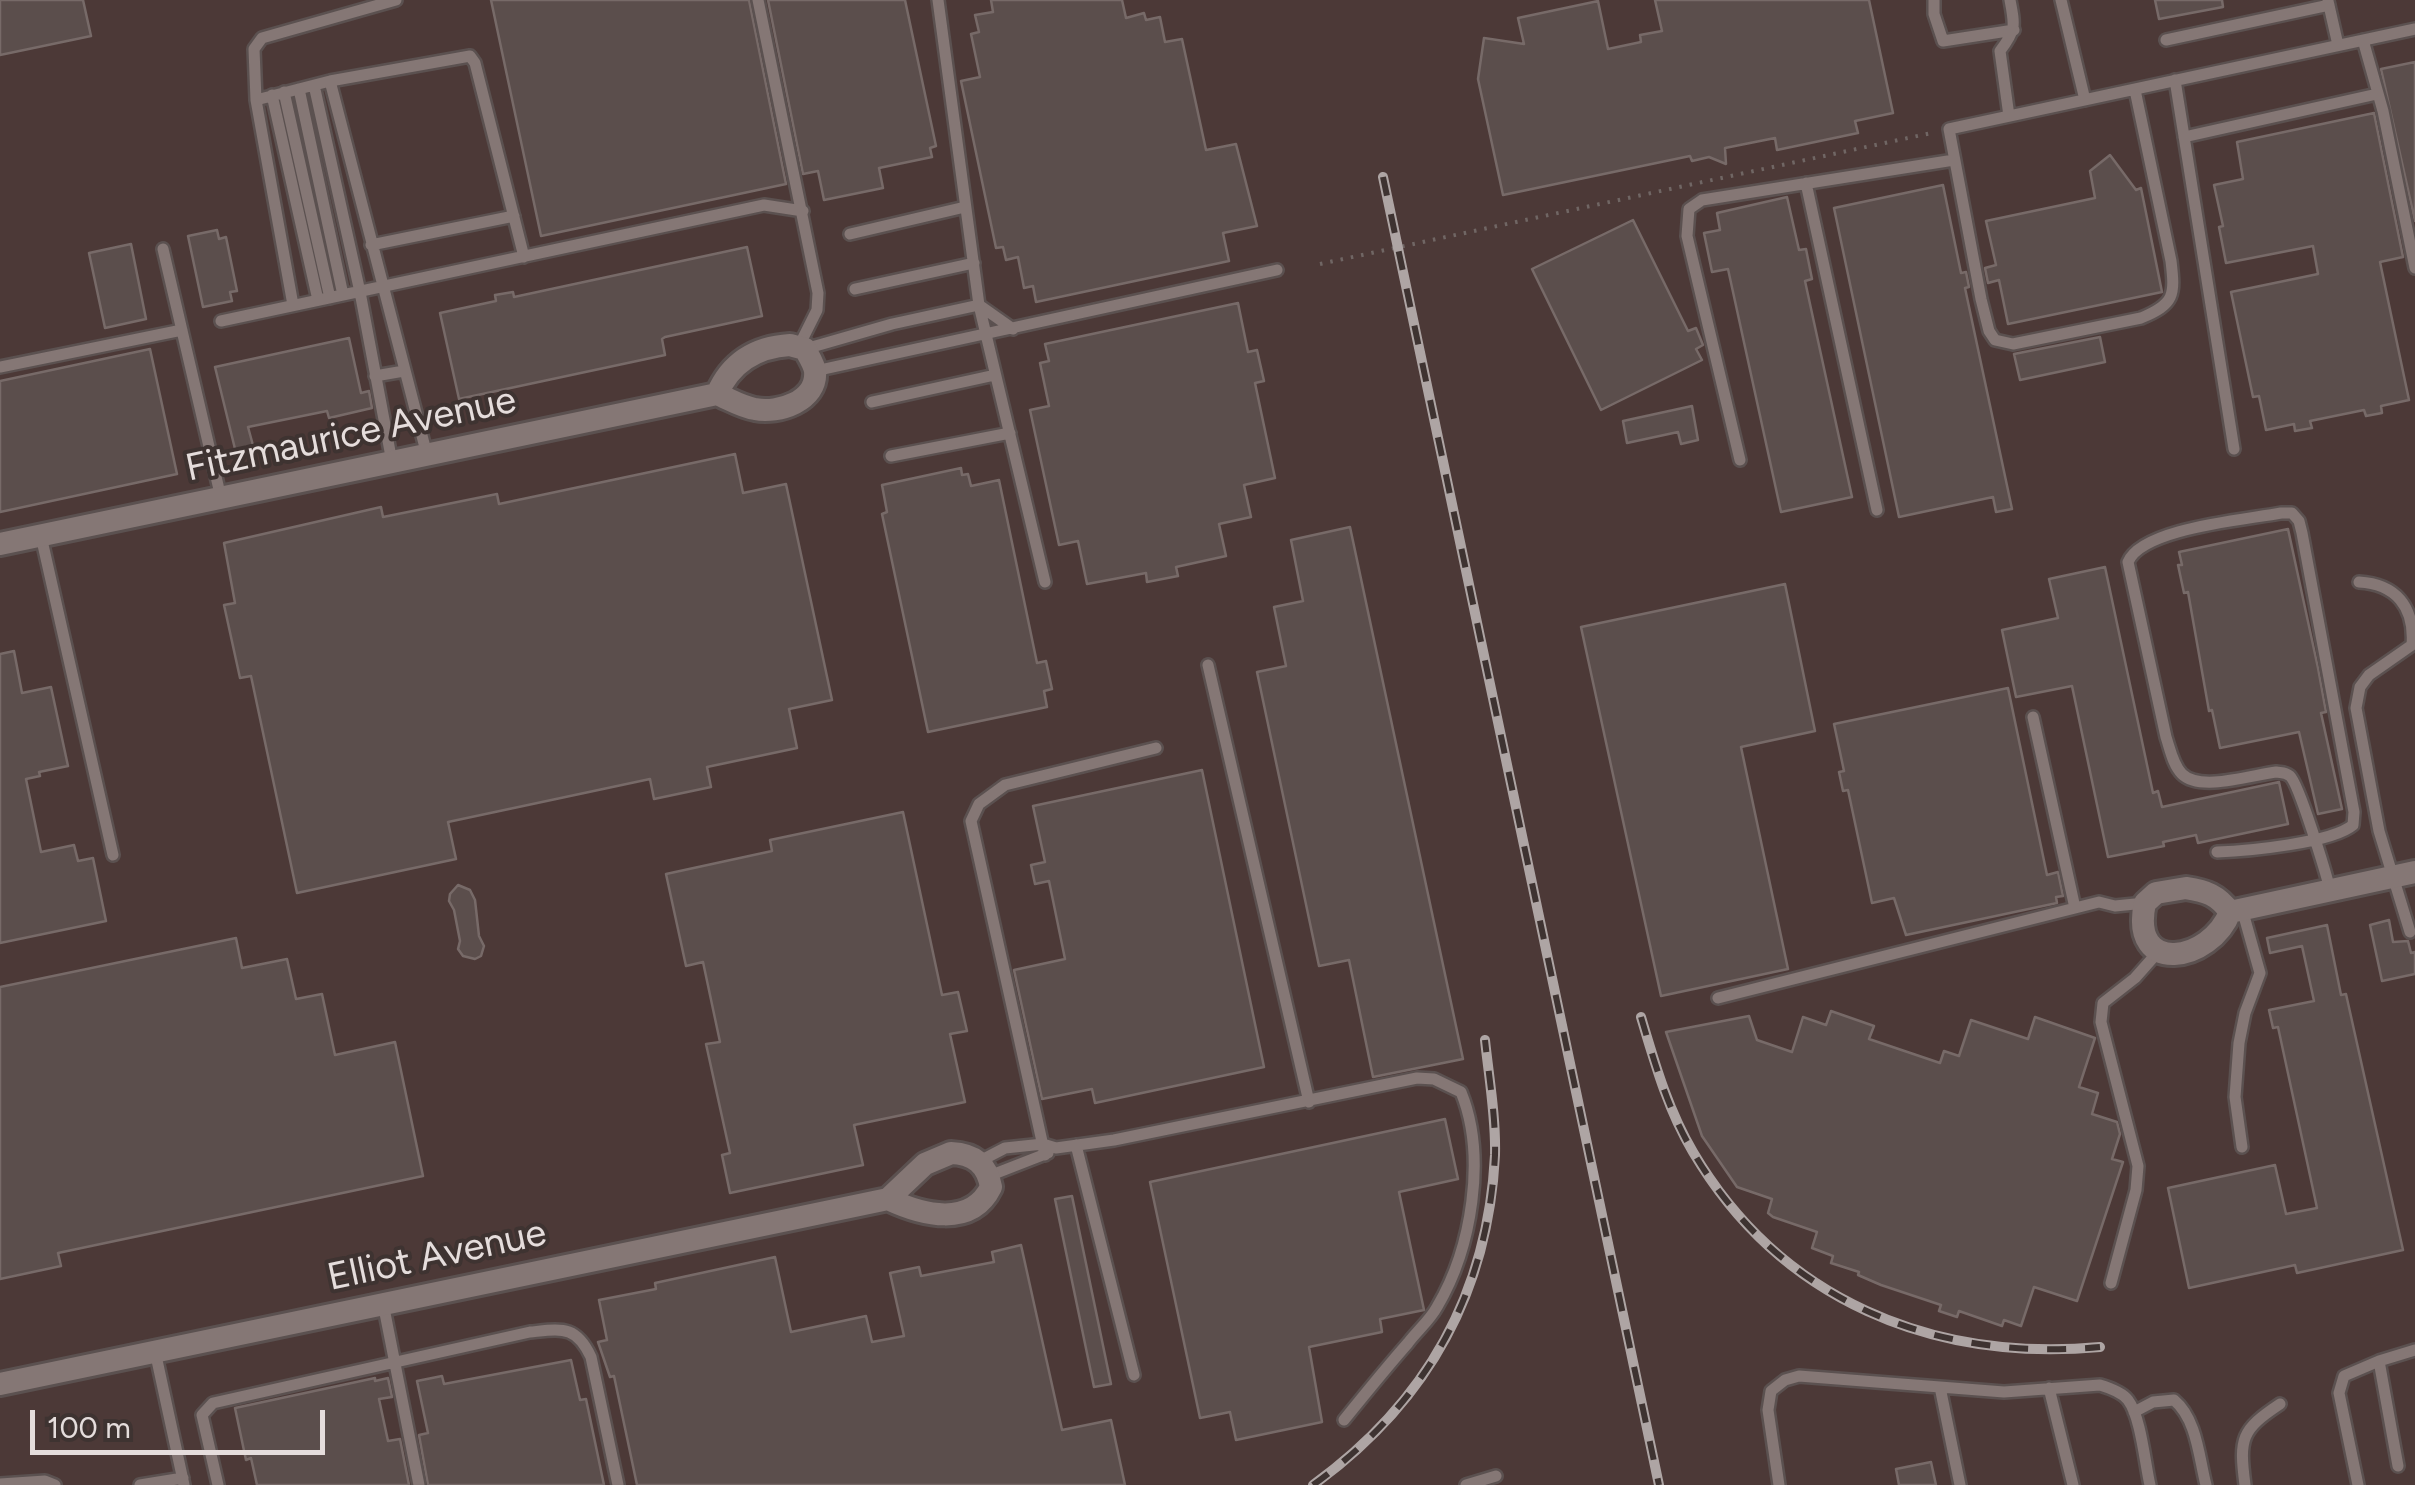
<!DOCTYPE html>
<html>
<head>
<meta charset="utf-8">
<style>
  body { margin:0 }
  #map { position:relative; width:2415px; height:1485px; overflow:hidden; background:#3e3331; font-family:Figtree,sans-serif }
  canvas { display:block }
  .scale { position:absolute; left:30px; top:1410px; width:295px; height:45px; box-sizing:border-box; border:5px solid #e5dddc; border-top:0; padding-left:12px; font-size:30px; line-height:35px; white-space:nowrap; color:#e5dddc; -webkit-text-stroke:8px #3e3331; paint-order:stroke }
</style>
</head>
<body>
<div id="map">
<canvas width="2415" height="1485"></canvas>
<div class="scale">100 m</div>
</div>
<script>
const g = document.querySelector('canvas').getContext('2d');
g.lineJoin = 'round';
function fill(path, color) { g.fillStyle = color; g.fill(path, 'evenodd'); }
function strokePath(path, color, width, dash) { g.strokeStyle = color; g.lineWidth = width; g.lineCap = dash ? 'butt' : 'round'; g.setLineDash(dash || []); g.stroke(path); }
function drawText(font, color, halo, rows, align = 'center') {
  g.font = font + ' Figtree,sans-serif'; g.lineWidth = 8; g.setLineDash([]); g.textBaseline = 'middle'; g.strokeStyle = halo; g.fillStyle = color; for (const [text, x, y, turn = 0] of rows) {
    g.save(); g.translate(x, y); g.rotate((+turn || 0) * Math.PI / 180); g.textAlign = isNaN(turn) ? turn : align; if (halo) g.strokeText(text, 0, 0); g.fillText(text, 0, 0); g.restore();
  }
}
const built = new Path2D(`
  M0,0H2415V1485H0Z`);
const building = new Path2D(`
  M0,0H83L91,36L0,55Z
  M491,0H749L786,184L541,236Z
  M768,0H905L936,146L930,148L932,157L879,168L883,188L824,200L818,171L803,174Z
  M991,0H1122L1126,18L1144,13L1146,20L1160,17L1165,42L1182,39L1206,150L1236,144L1257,226L1223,233L1229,261L1036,302L1033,286L1024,288L1018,257L1006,260L1003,247L996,248L961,81L980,77L971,34L979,32L975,15L993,12Z
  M1655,0H1869L1893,113L1855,121L1858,133L1777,150L1775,138L1725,148L1726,164L1709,157L1692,161L1690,156L1503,195L1478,79L1484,38L1524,44L1518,18L1598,1L1608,49L1641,42L1640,35L1662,31Z
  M2155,0H2222L2223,7L2159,19Z
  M2415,62V221L2381,69Z
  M2374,113L2403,257L2380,262L2409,400L2381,406L2382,413L2366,416L2364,410L2310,421L2312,428L2295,431L2294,424L2266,430L2259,396L2253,397L2231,292L2318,274L2313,246L2226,263L2219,227L2223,226L2214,185L2243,179L2237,142Z
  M2110,155L2136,190L2141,188L2162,292L2008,324L1999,280L1988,283L1985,268L1996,265L1986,221L2095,198L2090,171Z
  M1943,185L1961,273L1966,272L1969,287L1965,288L2012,509L1996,512L1993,497L1899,517L1834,208Z
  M1787,197L1799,250L1806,249L1812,279L1805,281L1852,497L1781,512L1728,269L1712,272L1704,233L1720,230L1717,213Z
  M1633,220L1688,331L1696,328L1703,345L1696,349L1702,360L1601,410L1532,269Z
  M217,230L219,239L226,237L237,291L230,292L232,301L203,307L188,236Z
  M131,244L146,319L105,328L89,253Z
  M747,247L762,316L665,337L662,339L665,355L459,399L440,313L496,301L495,295L513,292L514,297Z
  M1238,303L1248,352L1257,350L1264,381L1255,383L1275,478L1244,485L1251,517L1219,524L1226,556L1176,567L1178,576L1147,582L1146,573L1087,584L1078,541L1059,545L1030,410L1049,406L1040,363L1049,361L1045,344Z
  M2100,337L2105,362L2020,380L2014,354Z
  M349,338L361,393L369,391L372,408L329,418L327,411L248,427L254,449L236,453L215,367Z
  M150,349L177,474L0,512V381Z
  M1692,406L1698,440L1681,444L1678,432L1627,443L1623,421Z
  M735,454L743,493L786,484L832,700L789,709L797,748L707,767L711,787L654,799L650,779L448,822L456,859L297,893L251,676L240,678L224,605L235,603L224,543L381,507L383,517L497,494L499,504Z
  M961,468L962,475L968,474L971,486L999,480L1037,663L1046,661L1052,689L1044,691L1047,707L928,732L882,514L887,512L882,485Z
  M1350,527L1463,1059L1373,1077L1349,960L1319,966L1257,672L1286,666L1274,607L1303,601L1291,540Z
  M2288,529L2318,668L2326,712L2321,713L2342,809L2318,814L2299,732L2220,748L2212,710L2209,711L2188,592L2184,593L2178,565H2182L2179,552Z
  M2105,567L2153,793L2158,791L2162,807L2279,782L2288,824L2198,843L2196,835L2163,842L2164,846L2108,857L2072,686L2016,697L2002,630L2058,618L2049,579Z
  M1785,584L1815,731L1741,747L1788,969L1661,996L1581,627Z
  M14,651L22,693L51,687L68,766L39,772L40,776L26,779L41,852L74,845L78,861L93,858L106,921L0,943V654Z
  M2008,688L2047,875L2058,872L2063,896L2056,897L2057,903L1906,935L1894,898L1872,903L1848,790L1843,791L1839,772L1844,771L1834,724Z
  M1202,770L1264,1067L1095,1103L1092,1089L1042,1099L1014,970L1065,959L1049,881L1035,884L1031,865L1045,862L1033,806Z
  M903,812L942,995L958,992L967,1031L950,1034L965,1102L854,1125L863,1165L730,1193L722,1155L730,1153L706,1044L720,1042L703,962L686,966L666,874L772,851L770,840Z
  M458,885L470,890L475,900L479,936L484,946L481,956L475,959L463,956L458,949L460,941L454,910L449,901L450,894Z
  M2389,920L2393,942L2408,941L2411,953L2415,952V974L2382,981L2370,925Z
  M2327,925L2341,995L2346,994L2403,1250L2297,1273L2295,1265L2189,1288L2168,1188L2275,1165L2286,1214L2317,1208L2278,1027L2273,1028L2269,1010L2314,1001L2302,946L2270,953L2267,938Z
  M236,938L242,968L287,959L296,999L322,994L335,1055L395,1042L423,1176L58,1253L61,1266L0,1279V987Z
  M1831,1011L1874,1026L1869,1039L1940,1063L1944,1051L1959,1056L1971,1020L2028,1039L2035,1017L2095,1038L2079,1087L2098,1093L2092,1114L2117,1122L2120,1134L2112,1159L2123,1162L2077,1301L2034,1287L2021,1326L2004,1320L2002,1326L1959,1311L1957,1317L1939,1311L1941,1305L1881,1285L1858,1275L1859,1272L1831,1263L1833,1256L1812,1248L1817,1232L1773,1217L1768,1213L1772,1199L1737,1187L1702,1136L1666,1032L1749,1016L1757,1040L1792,1052L1803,1017L1826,1025Z
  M1445,1119L1458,1179L1399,1192L1424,1310L1380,1319L1382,1332L1309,1347L1322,1422L1236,1440L1230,1412L1200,1418L1150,1182Z
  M1072,1196L1111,1384L1094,1387L1055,1199Z
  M1021,1245L1062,1430L1111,1420L1125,1485H637L614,1376L610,1377L598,1342L607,1340L599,1300L656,1289L655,1283L775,1257L791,1332L866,1316L872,1342L904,1336L890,1273L919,1267L921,1276L994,1262L992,1252Z
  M571,1360L580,1400L586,1399L604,1485H428L419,1435L428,1433L417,1381L442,1376L444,1384Z
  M375,1378V1381L388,1378L392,1397L379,1399L388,1441L400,1439L409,1485H257L251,1458L246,1460L235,1408Z
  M1931,1462L1936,1485H1899L1896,1469Z`);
const path = new Path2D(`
  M1320,264L1936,132`);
const lane = new Path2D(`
  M758,0L818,293L817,310L799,346
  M938,0L979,305L1045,582
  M1934,0V14L1943,41L2014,30
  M2061,0L2085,100
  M2328,1L2338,45
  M2166,40L2329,5
  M2363,40L2383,111L2415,268
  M2175,80L2234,449
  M330,81L427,455
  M314,85L360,292L392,462
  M299,89L343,295
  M2135,90L2171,261C2175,295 2175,304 2141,318L2013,344L1995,340L1989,331L1981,299L1949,129L2415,29
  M284,92L330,298
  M272,95L318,300
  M256,100L330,81L470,56L475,63L524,257
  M2009,116L2000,51C2016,30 2015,26 2010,0
  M2184,137L2377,94
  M1806,183L1877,510
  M850,234L965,207
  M371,245L514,216
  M163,249L221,498
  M855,289L974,263
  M293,305L256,100L254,49L262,38L396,0
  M221,321L764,205L803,211
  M805,349L892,324L979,305L1013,329
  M0,367L182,330
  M815,371L1277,270
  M375,376L404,371
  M872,402L995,375
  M891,456L1010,433
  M1740,460L1687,236L1689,209L1702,200L1954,160
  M41,536L113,855
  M2359,582C2395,584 2415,606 2412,645L2369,675L2360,687L2356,708L2379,831L2410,932
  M1208,665L1309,1102
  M2033,717L2075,908
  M2217,852C2247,851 2332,843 2353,825L2354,812L2302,533L2299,521L2292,513H2281C2245,520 2142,528 2128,562L2166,737C2170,749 2173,765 2182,774C2200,792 2252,775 2276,772C2282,773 2285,772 2290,776C2299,784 2326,873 2330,890
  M1718,998L2099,902L2115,906L2145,903
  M1076,1145L1134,1375
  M2242,1147L2235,1097L2239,1043L2245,1013L2260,973L2242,909
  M1045,1155L971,821L979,804L1005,785L1156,748
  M980,1161L1005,1148L1043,1144L1056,1148L1114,1140L1417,1078L1434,1079L1461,1092C1487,1156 1472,1248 1437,1307C1430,1320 1417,1331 1408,1343C1386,1368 1365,1394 1344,1420
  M989,1176L1048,1153
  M2111,1283L2136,1190L2138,1166L2101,1022L2103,1003L2135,978L2158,952
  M383,1303L419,1485
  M155,1351L184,1485
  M1940,1387L1960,1485
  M2049,1388L2073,1485
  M2134,1412L2153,1402L2174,1400C2197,1419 2199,1458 2206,1485
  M2398,1466L2379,1361L2415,1350
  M0,1484L45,1481L55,1485
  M140,1485L183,1478
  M218,1485L202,1415L213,1403L530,1332C562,1329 576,1325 591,1357L618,1485
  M1466,1485L1496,1476
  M1779,1485L1768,1410L1771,1391L1785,1380L1799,1376L2004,1392L2100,1385C2110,1388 2122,1392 2128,1400C2141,1417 2145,1464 2150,1485
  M2245,1485C2239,1438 2241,1430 2280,1404
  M2358,1485L2339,1393L2344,1376L2379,1361`);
const street = new Path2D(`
  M790,345L805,349C808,355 814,364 815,371C818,401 778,414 755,409C742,407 729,399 717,394C731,362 756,347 790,345Z
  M0,544L717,394
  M2186,888C2206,891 2218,895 2230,912C2211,962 2129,977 2145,903L2156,893Z
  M2230,912L2415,872
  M951,1153C974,1154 987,1164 991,1187C971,1228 922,1215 888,1199L925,1164Z
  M0,1384L888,1199`);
const rail = new Path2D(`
  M1383,177L1659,1485
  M1641,1017C1655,1064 1668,1110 1693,1152C1781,1301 1933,1362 2100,1347
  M1313,1485C1425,1404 1488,1294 1495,1155C1496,1117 1489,1078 1485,1040`);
const streetNames = [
  ["Fitzmaurice Avenue",351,435,-12],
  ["Elliot Avenue",437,1256,-12]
];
fill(built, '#4c3937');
fill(building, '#5b4e4c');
strokePath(building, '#776a68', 2.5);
strokePath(lane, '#5b5150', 16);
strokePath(street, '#5b5150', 28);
strokePath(path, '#706664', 4, [2.5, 8]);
strokePath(lane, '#857775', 11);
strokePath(street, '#857775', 22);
strokePath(rail, '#aea5a4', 10);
strokePath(rail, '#3e3331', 6, [19]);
drawText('38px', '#e5dddc', '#3e3331', streetNames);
</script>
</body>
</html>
